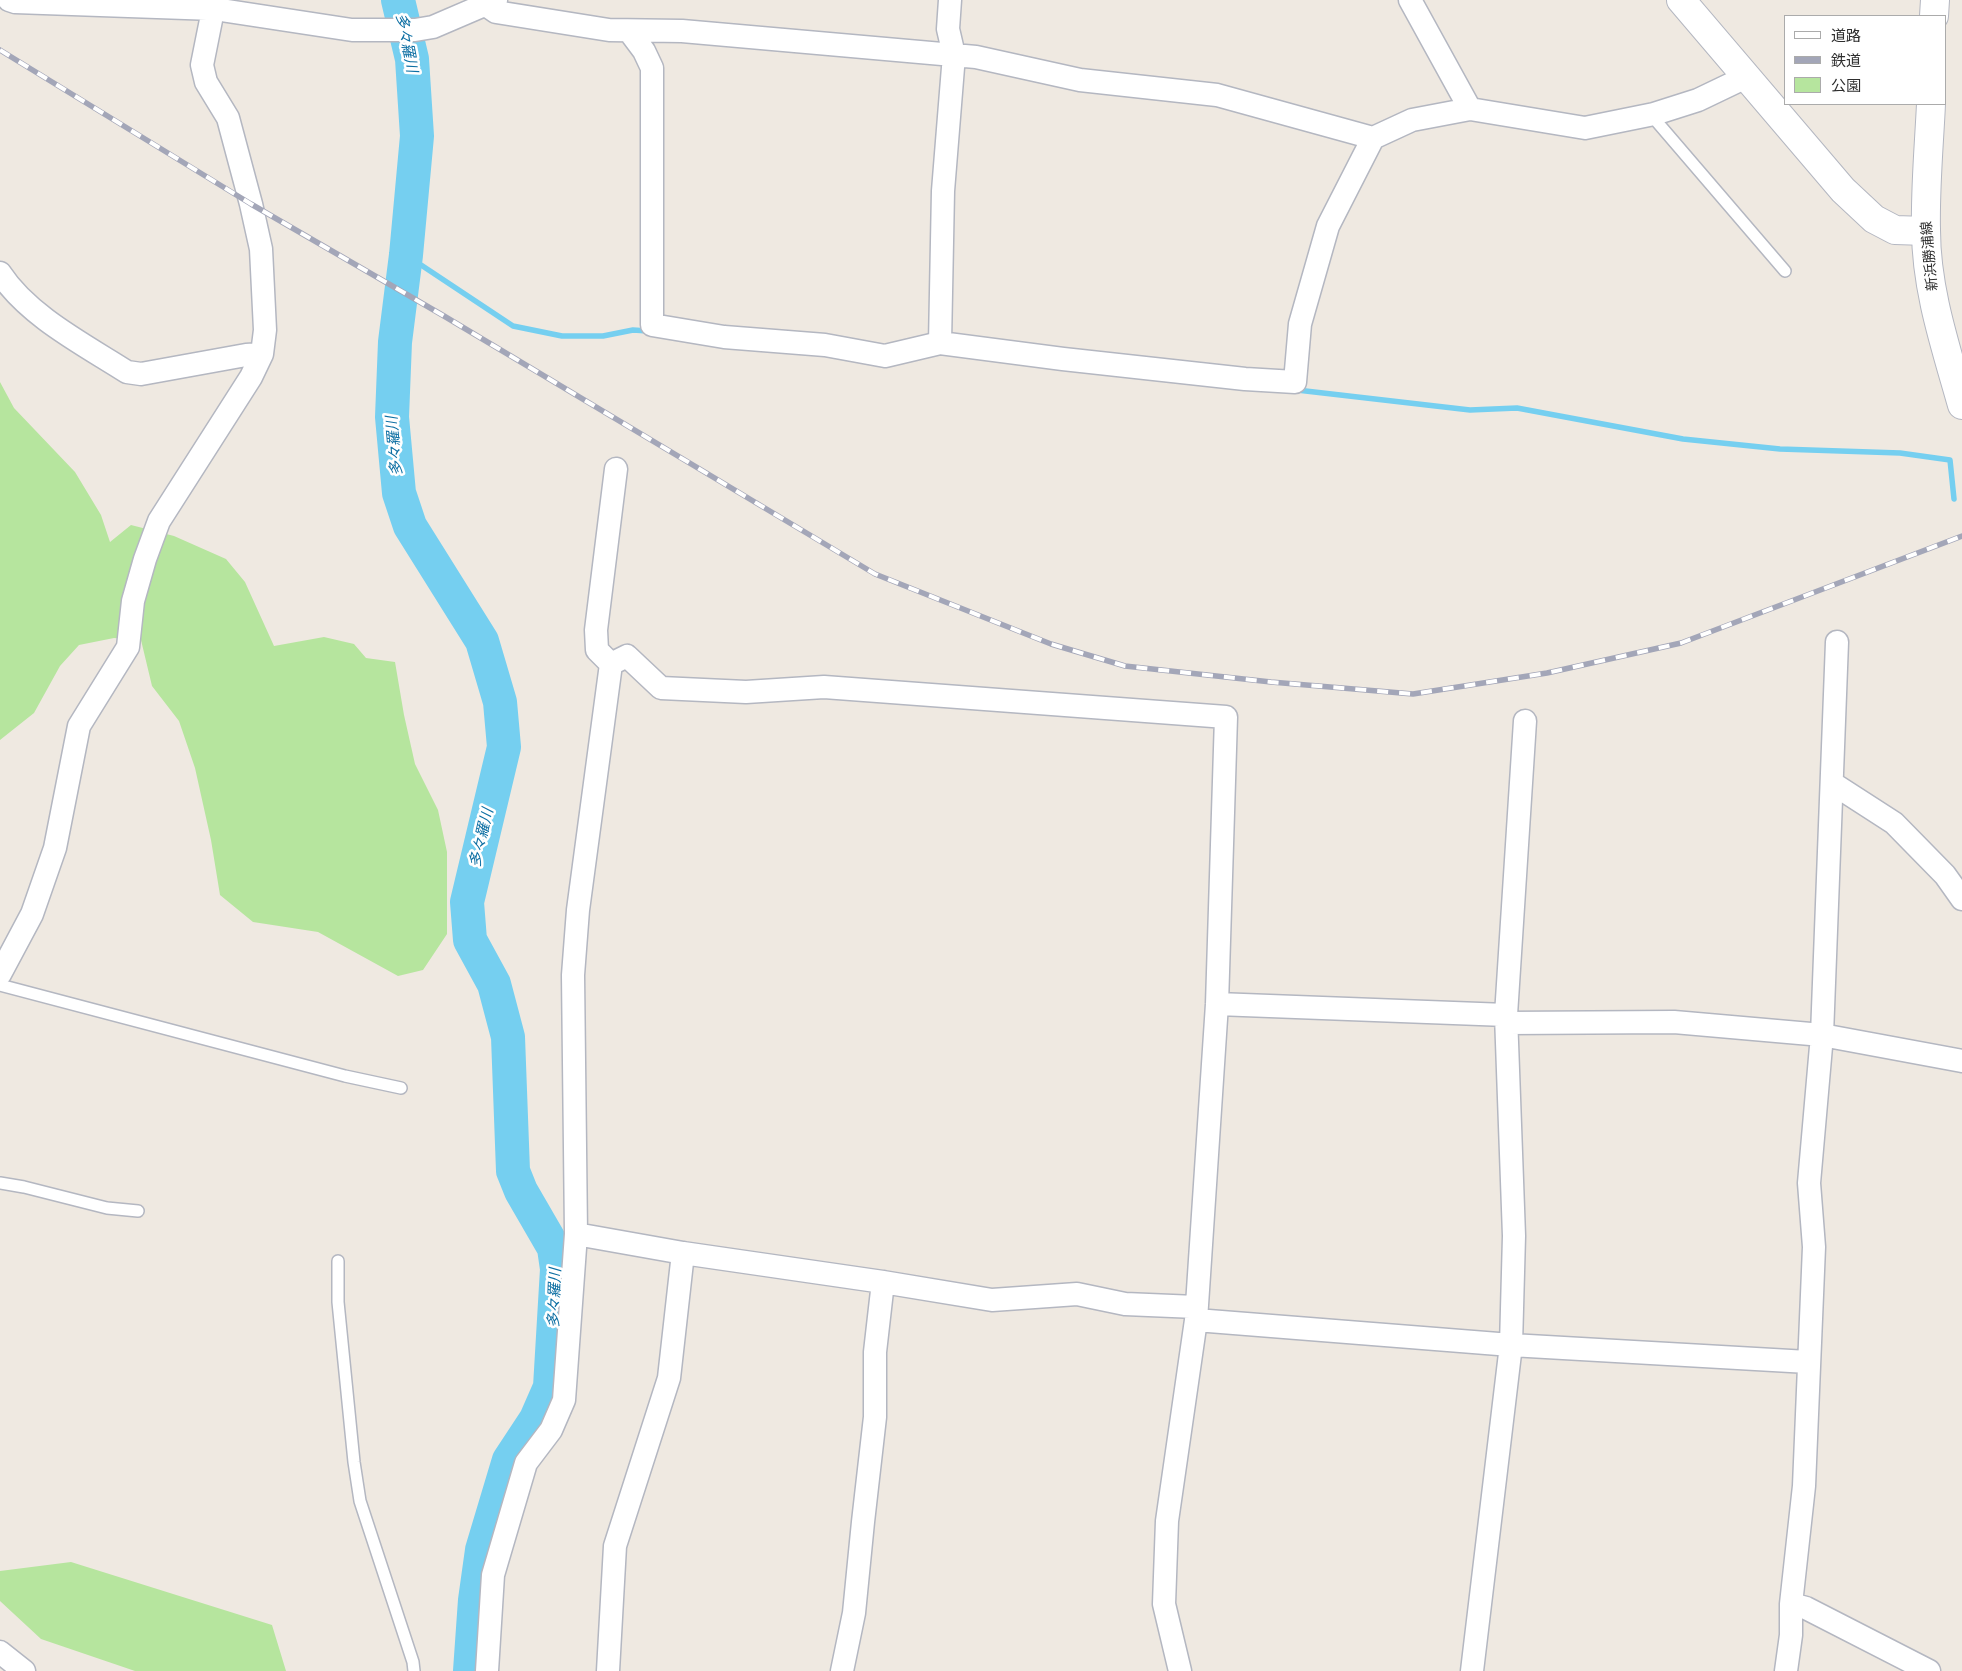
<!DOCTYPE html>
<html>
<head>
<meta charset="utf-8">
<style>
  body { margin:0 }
  #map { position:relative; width:1962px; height:1671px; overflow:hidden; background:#efe9e1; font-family:"Fira Sans Condensed","Noto Sans JP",sans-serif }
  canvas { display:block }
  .legend { position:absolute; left:1784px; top:15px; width:162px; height:90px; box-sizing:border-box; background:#fff; border:1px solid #ababab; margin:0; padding:6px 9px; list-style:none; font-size:15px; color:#2e2e2e }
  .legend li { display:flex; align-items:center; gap:10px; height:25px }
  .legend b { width:25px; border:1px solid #ababab }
</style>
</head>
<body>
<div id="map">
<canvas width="1962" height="1671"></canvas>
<ul class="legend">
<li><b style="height:6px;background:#fff"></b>道路</li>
<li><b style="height:6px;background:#a3a6b8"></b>鉄道</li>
<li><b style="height:14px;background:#b6e59e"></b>公園</li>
</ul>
</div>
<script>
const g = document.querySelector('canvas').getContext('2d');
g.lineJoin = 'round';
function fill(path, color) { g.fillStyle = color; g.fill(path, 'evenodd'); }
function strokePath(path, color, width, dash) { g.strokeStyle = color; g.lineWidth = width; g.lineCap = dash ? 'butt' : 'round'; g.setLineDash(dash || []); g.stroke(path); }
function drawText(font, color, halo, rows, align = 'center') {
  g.font = font + ' "Fira Sans Condensed","Noto Sans JP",sans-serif'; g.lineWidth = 5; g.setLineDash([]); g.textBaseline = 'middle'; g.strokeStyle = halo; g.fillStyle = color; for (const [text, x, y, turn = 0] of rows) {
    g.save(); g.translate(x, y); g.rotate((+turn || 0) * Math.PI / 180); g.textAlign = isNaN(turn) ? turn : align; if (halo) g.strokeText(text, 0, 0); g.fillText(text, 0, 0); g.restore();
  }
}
const green = new Path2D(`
  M0,382L14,408L75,472L101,515L110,542L131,525L174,536L226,559L245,582L274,646L324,637L354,644L366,658L395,662L404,715L415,764L438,810L447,852V934L423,970L398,976L318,932L253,922L220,895L211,840L195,768L179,721L152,686L141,640L114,638L79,645L60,666L34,713L0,740Z
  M71,1562L272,1625L286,1671H135L41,1639L0,1601V1571Z`);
const stream = new Path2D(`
  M406,255L513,326L562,336H603L633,330L648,331
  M1297,390L1470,410L1517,408L1683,439L1780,449L1900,453L1950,460L1954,499`);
const river = new Path2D(`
  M398,0L412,59L417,136L406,255L395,342L392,417L399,493L410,526L482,641L500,702L504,747L467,902L470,940L494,984L508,1037L513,1171L521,1191L554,1248L557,1269L550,1387L536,1419L509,1460L482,1550L475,1600L470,1671`);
const service = new Path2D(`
  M1654,114L1658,123L1785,271
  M0,985L345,1076L401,1088
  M0,1183L24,1187L107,1208L138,1211
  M338,1261V1302L354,1462L360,1501L413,1662L414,1671`);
const minor = new Path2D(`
  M9,0L15,2L214,9L352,30H415L433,27L496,0
  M1410,0L1470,109
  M486,5L496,12L609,30L682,31L976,57L1080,80L1217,95L1373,138L1412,120L1470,109L1585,128L1654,114L1698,100L1746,77
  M629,31L644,51L652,68V325L724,337L825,345L885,356L940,343L1063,359L1245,379L1295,382L1300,324L1328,226L1373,138
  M0,273C28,316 85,345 127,372L141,374L246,355L262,354
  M940,343L943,191L954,55L948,29L950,0
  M611,664L627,656L661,688L746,692L824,687L1226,717L1217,1004L1196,1320L1167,1521L1164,1604L1180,1671
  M1832,783L1894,823L1945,875L1962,899
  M0,974L32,914L55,848L79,726L128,647L133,601L145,559L159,521L251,377L262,354L265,330L261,249L251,204L228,118L206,82L202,65L215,0
  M1217,1004L1506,1015
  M1507,1023L1674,1022L1822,1035L1962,1061
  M576,1234L683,1253L883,1282L992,1300L1077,1294L1125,1304L1196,1307
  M1196,1320L1511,1345L1808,1362
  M1791,1604L1806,1608L1929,1671
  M0,1652L24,1671
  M487,1671L493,1575L526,1463L551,1430L564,1400L576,1234L573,975L578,910L611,664L597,650L596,630L616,469
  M608,1671L615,1546L669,1378L683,1253
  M842,1671L854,1613L863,1522L875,1417V1352L883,1282
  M1472,1671L1511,1345L1514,1236L1506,1015L1525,721
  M1786,1671L1791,1635V1604L1804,1486L1814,1247L1809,1183L1822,1035L1837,642`);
const tertiary = new Path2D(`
  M1681,0L1843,190L1874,219L1895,230L1926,231`);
const secondary = new Path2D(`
  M1934,16L1935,0
  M1931,104C1929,146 1925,188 1926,230C1926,290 1946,348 1962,405`);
const rail = new Path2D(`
  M0,50L251,204L444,316L875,574L1051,644L1125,666L1271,682L1413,694L1547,673L1681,643L1962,536`);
const streetNames = [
  ["新浜勝浦線",1930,256,-95]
];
const waterNames = [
  ["多々羅川",406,43,79],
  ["多々羅川",395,446,-95],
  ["多々羅川",482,838,-77],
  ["多々羅川",555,1298,-88]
];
fill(green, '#b6e59e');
strokePath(stream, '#75cff0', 5.5);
strokePath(river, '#75cff0', 34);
strokePath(service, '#b4b7c1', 14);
strokePath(minor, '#b4b7c1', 25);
strokePath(tertiary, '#b4b7c1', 30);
strokePath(secondary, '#b4b7c1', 30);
strokePath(service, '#fff', 11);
strokePath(minor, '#fff', 22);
strokePath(tertiary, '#fff', 28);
strokePath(secondary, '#fff', 28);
strokePath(rail, '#a3a6b8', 5.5);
strokePath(rail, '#fff', 4, [11]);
drawText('14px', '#2e2e2e', '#fff', streetNames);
drawText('italic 15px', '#0d6fa3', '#fff', waterNames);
</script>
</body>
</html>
